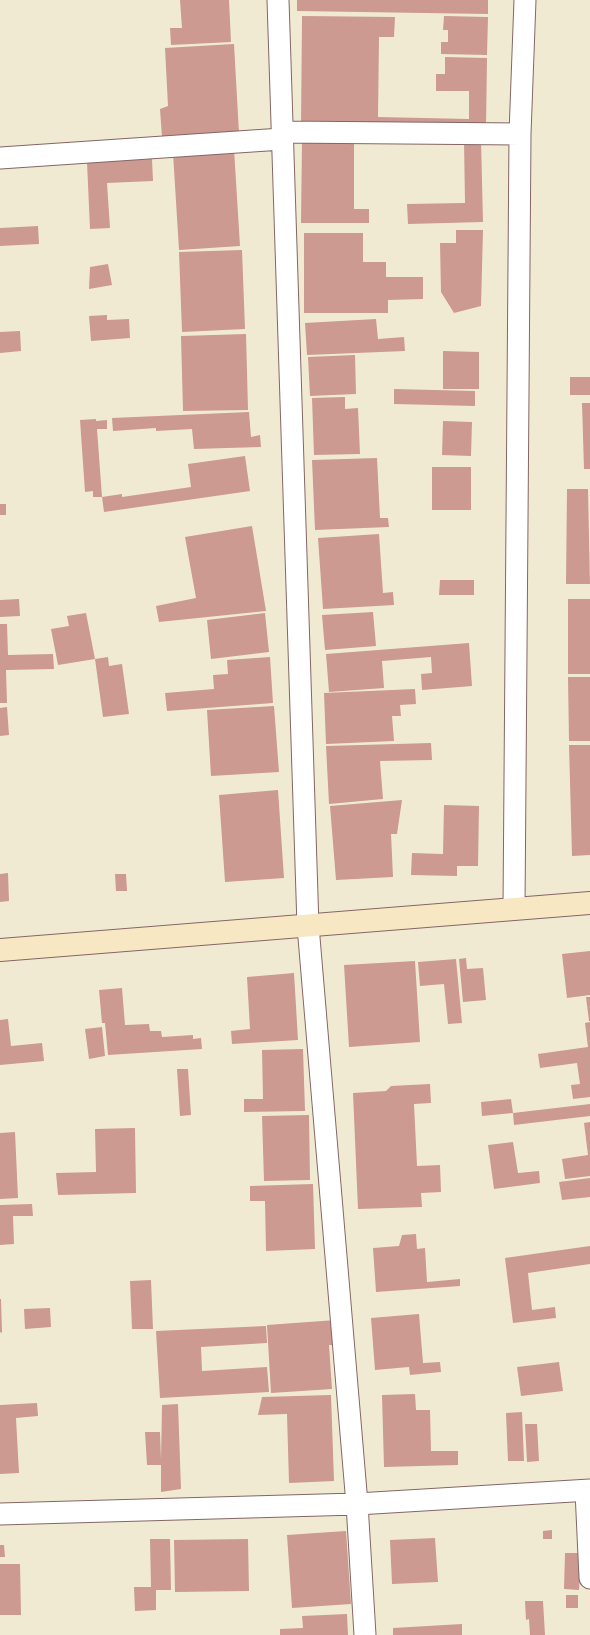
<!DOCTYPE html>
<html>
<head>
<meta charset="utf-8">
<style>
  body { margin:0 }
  canvas { display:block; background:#f1ead2 }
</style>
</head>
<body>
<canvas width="590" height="1635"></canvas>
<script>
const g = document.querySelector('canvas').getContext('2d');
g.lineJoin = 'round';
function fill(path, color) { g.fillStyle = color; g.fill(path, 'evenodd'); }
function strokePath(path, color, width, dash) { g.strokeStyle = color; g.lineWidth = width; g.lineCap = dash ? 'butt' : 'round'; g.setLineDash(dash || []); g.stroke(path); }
const building = new Path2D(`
  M180,0H229L231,42L171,45L170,28H182Z
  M297,0H488V14L297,11Z
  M302,16L395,17L394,37H379L378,117L469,119V91H436V74H445V57L487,58L486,129L301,126Z
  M444,16L488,17L487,55L441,54V42H448V30H443Z
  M234,44L239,133L162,137L160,109L168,106L165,48Z
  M302,140H354V209H369V223H301Z
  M481,140L483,222L408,224L407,204L465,203L464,141Z
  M234,149L240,246L179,250L173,153Z
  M152,159L153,181L107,183L110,228L90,229L87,162Z
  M38,226L39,244L0,246V228Z
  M456,230H483L481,306L454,313L441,292L440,243H456Z
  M304,233H363V262H386V277H423V299L388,300V313H304Z
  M242,250L245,329L182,332L179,252Z
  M108,264L112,285L89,289L90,267Z
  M107,315V320L129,319L130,338L91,341L89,316Z
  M376,319L378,339L404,337L405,351L307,355L305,323Z
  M20,331L21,351L0,353V332Z
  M246,334L248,410L183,411L181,336Z
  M443,351L479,352V389H443Z
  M355,355L356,394L310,396L308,357Z
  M570,377H590V395H570Z
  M394,389L475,391V406L394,404Z
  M345,397V409L358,408L360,454L314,455L312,398Z
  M582,403H590V469H584Z
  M249,412L251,437L260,435L261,447L194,449L192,429L156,431V428L113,431L112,418Z
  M96,419V421L107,420V429H97L102,497H93V491L85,492L80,420Z
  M443,421L472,422L471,456L442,455Z
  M245,456L250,491L104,512L102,497L122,494V497L191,487L188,464Z
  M377,458L380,518H388L389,527L315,530L312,460Z
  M432,467H471V510H432Z
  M567,489H588L590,584H566Z
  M0,504H6V515H0Z
  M252,526L266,611L159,622L156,606L196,598L185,537Z
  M379,534L383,593L393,592L394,605L323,609L318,538Z
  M440,580H474V595H439Z
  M19,599L20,616L0,617V600Z
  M568,599H590V674H568Z
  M373,612L376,646L325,650L322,615Z
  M86,613L95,659L108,657L109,666L122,664L129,714L103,717L95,659L58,665L51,629L69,626L67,616Z
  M265,613L269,652L211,659L207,620Z
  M0,624H7L8,655L53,654L54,669L6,670L7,703H0Z
  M469,643L472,686L422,690L421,674L432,673L431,657L382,661L384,688L329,692L326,654Z
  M270,657L273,703L167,711L165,693L214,689L213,675L228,674L227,660Z
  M568,677H590V741H569Z
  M415,689L416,704L400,705L401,716H392L394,741L326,744L324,693Z
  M274,706L279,772L211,776L207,710Z
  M7,707L9,735L0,736V708Z
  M431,743L432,760L380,761L383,799L329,804L326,746Z
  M569,745H590V855L572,856Z
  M278,790L284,878L225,882L219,795Z
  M402,800L397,834H391L393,877L336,880L330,806Z
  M444,805L479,806L478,866H457V876L411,875L412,853L443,854Z
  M8,873L9,901L0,902V874Z
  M115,874H126L127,891H116Z
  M590,951V995L567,998L562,954Z
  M466,958L467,969L483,968L486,1000L463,1002L459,959Z
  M456,959L462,1023L448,1024L444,984L420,986L418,962Z
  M415,961L420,1042L349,1047L344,965Z
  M294,973L298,1040L232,1044L231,1031L250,1029L247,977Z
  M122,988L125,1025L149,1024L150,1031H161L162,1037L193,1035V1039L201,1038L202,1049L108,1055L105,1023H102L99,990Z
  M586,997H590V1021H589Z
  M8,1019L11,1046L42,1043L44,1061L0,1065V1020Z
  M590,1022V1097L573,1099L571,1085L580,1084L577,1063L540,1068L538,1054L588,1047L585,1023Z
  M102,1027L105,1056L89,1059L85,1029Z
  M303,1049L305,1111L244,1112V1099H263L262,1050Z
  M177,1069H188L191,1115L180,1116Z
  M430,1084L431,1103L414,1104L417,1166L440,1165L441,1192L421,1193L422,1207L358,1209L353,1093L386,1091L391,1086Z
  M511,1099L513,1113L590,1104V1116L514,1125L513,1113L482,1116L481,1102Z
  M309,1115L310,1180L264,1181L262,1116Z
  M590,1122V1176L565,1179L562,1159L588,1155L584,1123Z
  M135,1128L136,1193L58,1195L56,1173L96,1172L95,1129Z
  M15,1132L18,1198L0,1199V1133Z
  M513,1142L518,1173L539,1171L540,1183L494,1189L488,1145Z
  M590,1178V1197L562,1200L559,1182Z
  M313,1184L315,1249L266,1251L265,1201H250V1186Z
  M32,1204L33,1216H13L14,1244L0,1245V1205Z
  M416,1234L417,1249L425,1248L427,1282L460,1279V1286L376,1292L373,1248L399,1246L402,1235Z
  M590,1246V1264L528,1273L532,1310L555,1307L556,1318L513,1323L505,1258Z
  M151,1280L153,1329H132L130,1281Z
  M0,1299H1L2,1333L0,1332Z
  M50,1308L51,1327L25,1329L24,1309Z
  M419,1314L423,1363L440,1362L441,1372L410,1375L409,1367L375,1370L371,1318Z
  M336,1320L338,1345H329L332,1389L271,1393L267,1325Z
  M266,1326L267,1343L201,1347L202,1371L267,1367L269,1392L160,1398L156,1331Z
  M559,1362L563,1391L521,1396L517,1367Z
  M415,1394L416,1410H430L431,1451H458V1465L384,1467L382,1395Z
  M331,1395L334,1481L289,1483L287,1414L258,1415L262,1397Z
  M37,1403L38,1416L16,1418L19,1473L0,1474V1405Z
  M178,1404L181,1489L161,1492V1465H147L145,1432H160L161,1460L162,1405Z
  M522,1412L524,1461H508L506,1413Z
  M525,1424H537L539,1461L527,1462Z
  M552,1530V1539H543V1531Z
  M346,1531L351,1604L292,1608L287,1535Z
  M435,1538L438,1582L392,1584L390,1540Z
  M150,1539H170L171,1590H156V1610L135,1611L134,1587H151Z
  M248,1539L249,1591L175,1592L174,1540Z
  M0,1545H4L5,1557H0Z
  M565,1553H581L579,1590L564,1589Z
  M0,1564H20L21,1615H0Z
  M566,1595H578V1608H566Z
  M525,1601H543L545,1635H530L529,1619L526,1620Z
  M347,1614L348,1635H280V1629L303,1628L302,1616Z
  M462,1624V1635H393V1628Z`);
const street = new Path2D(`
  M278,0L308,926L357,1504L365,1635
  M282,132L520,134
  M0,158L282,139
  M514,908L520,134L525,0
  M586,1491L590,1578
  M0,1514L357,1504L590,1490`);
const secondary = new Path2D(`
  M0,950L590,903`);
fill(building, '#cc9a91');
strokePath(street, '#846665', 23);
strokePath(secondary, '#846665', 24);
strokePath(street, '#fff', 21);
strokePath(secondary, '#f7e8c3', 22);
</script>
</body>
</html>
